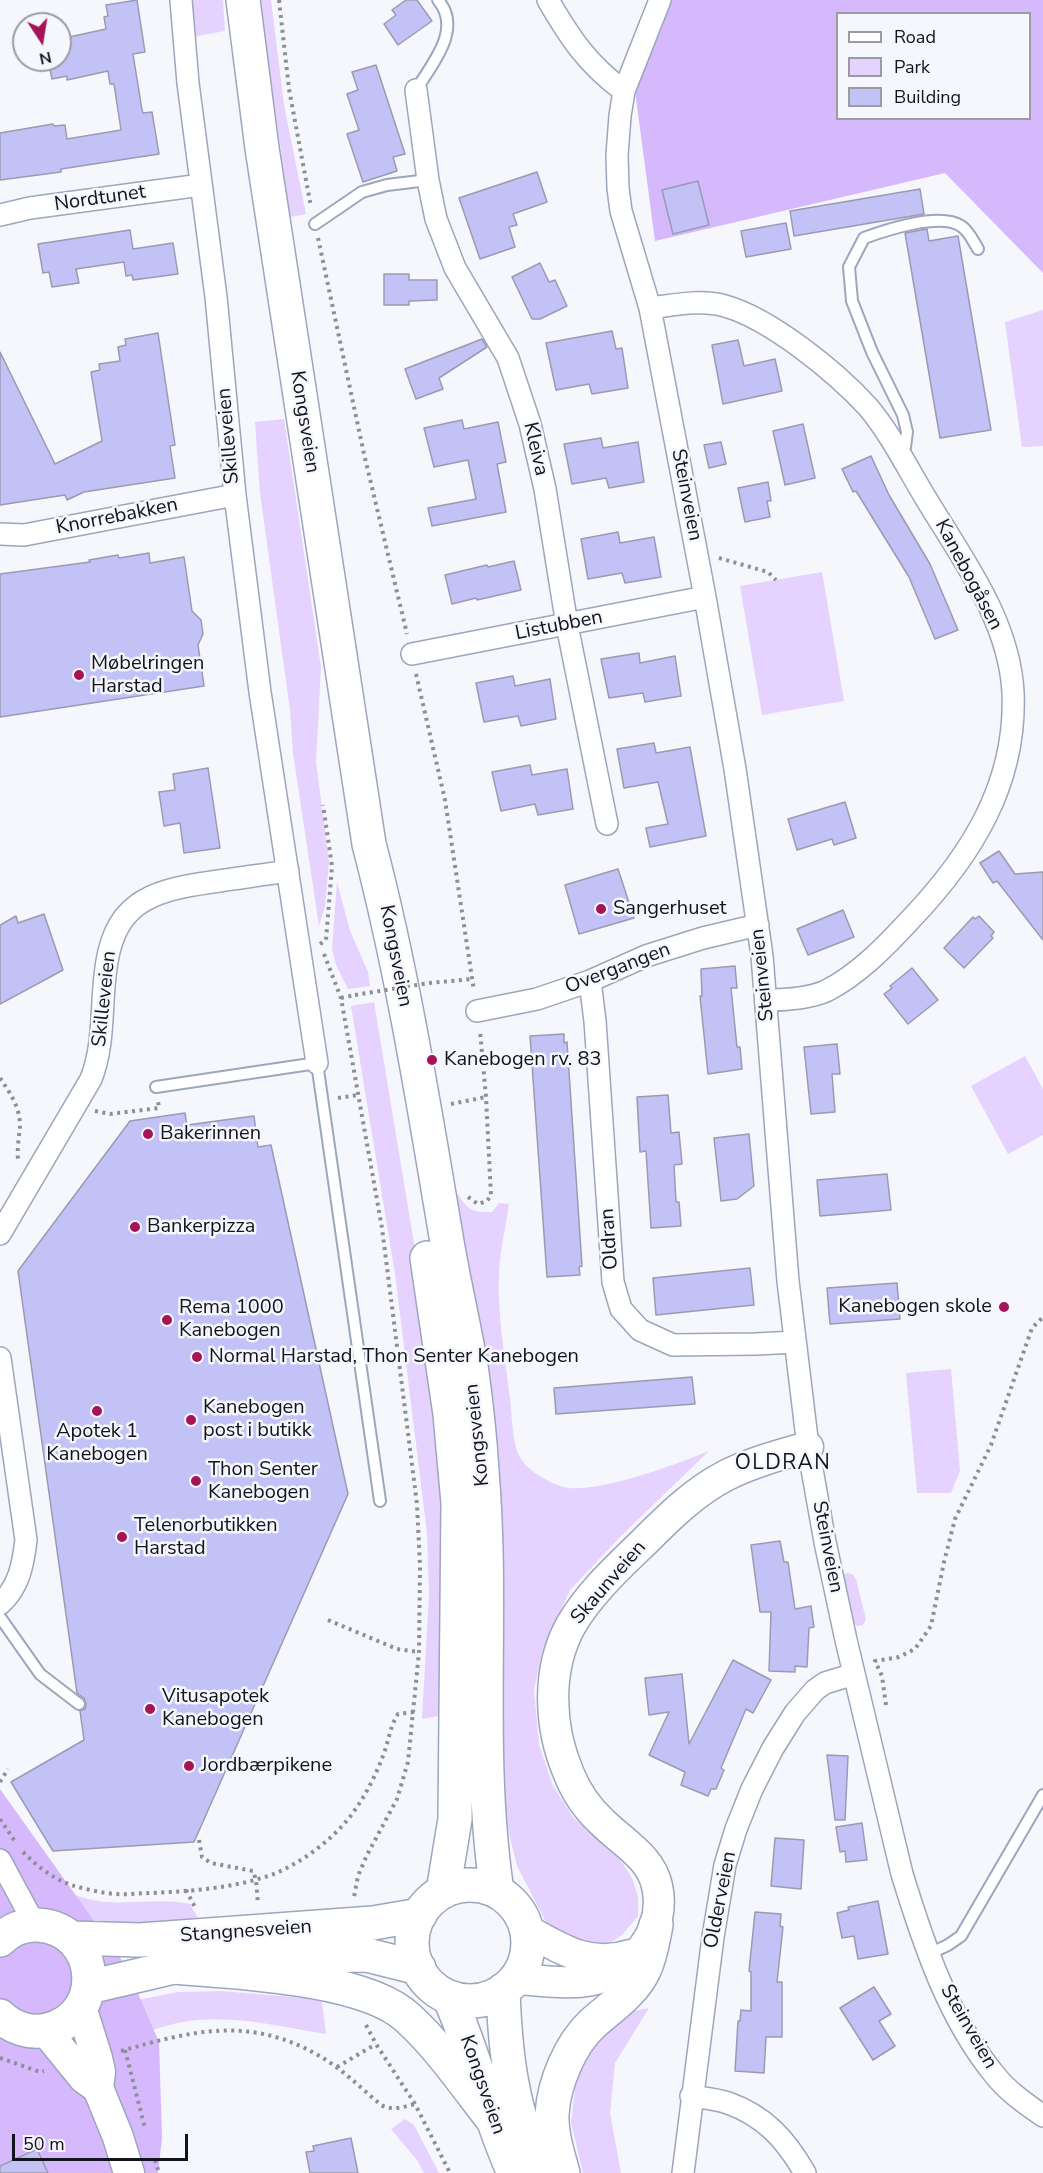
<!DOCTYPE html>
<html>
<head>
<meta charset="utf-8">
<style>
  body { margin:0 }
  #map { position:relative; width:1043px; height:2173px; overflow:hidden; background:#f5f7fc; font-family:"Nunito Sans",sans-serif }
  canvas { display:block }
  .legend { position:absolute; left:836px; top:12px; width:195px; height:108px; box-sizing:border-box; background:#f5f7fc; border:2px solid #9a9ca2; margin:0; padding:8px 10px; list-style:none; font-size:18px; color:#11141c }
  .legend li { display:flex; align-items:center; gap:12px; height:30px }
  .legend b { width:30px; border:2px solid #9a9ca2 }
  .north { position:absolute; left:12px; top:12px; width:60px; height:60px; box-sizing:border-box; background:#f5f7fc; border:2px solid #9a9ca2; border-radius:50%; rotate:168deg; font-size:16px; font-weight:700; line-height:24px; text-align:center; color:#11141c }
  .north::after { content:''; display:block; margin:auto; width:21px; height:27px; background:#a41456; clip-path:polygon(50% 0,100% 100%,50% 72%,0 100%) }
  .scale { position:absolute; left:12px; top:2134px; width:176px; height:27px; box-sizing:border-box; border:3px solid #11141c; border-top:0; padding-left:8px; font-size:18px; line-height:21px; white-space:nowrap; color:#11141c; -webkit-text-stroke:4px #f5f7fc; paint-order:stroke }
</style>
</head>
<body>
<div id="map">
<canvas width="1043" height="2173"></canvas>
<ul class="legend">
<li><b style="height:8px;background:#fff"></b>Road</li>
<li><b style="height:16px;background:#e5d2fe"></b>Park</li>
<li><b style="height:16px;background:#c3c2f7"></b>Building</li>
</ul>
<div class="north">N</div>
<div class="scale">50 m</div>
</div>
<script>
const g = document.querySelector('canvas').getContext('2d');
g.lineJoin = 'round';
function fill(path, color) { g.fillStyle = color; g.fill(path, 'evenodd'); }
function strokePath(path, color, width, dash) { g.strokeStyle = color; g.lineWidth = width; g.lineCap = dash ? 'butt' : 'round'; g.setLineDash(dash || []); g.stroke(path); }
function drawText(font, color, halo, rows, align = 'center') {
  g.font = font + ' "Nunito Sans",sans-serif'; g.lineWidth = 5; g.setLineDash([]); g.textBaseline = 'middle'; g.strokeStyle = halo; g.fillStyle = color; for (const [text, x, y, turn = 0] of rows) {
    g.save(); g.translate(x, y); g.rotate((+turn || 0) * Math.PI / 180); g.textAlign = isNaN(turn) ? turn : align; if (halo) g.strokeText(text, 0, 0); g.fillText(text, 0, 0); g.restore();
  }
}
const green = new Path2D(`
  M191,0H223L225,31L192,37Z
  M260,0H271L284,105L306,214L290,217Z
  M1043,310V446L1022,447L1005,322Z
  M284,419L321,667L316,762L329,862L325,906L319,926L293,753L290,710L260,493L255,422Z
  M822,572L844,701L762,715L740,586Z
  M337,882L350,931L368,972L370,986L348,989L336,965L332,949Z
  M374,1002L418,1268L446,1474L445,1588L438,1716L422,1719L429,1593L427,1533L395,1274L351,1006Z
  M1025,1056L1043,1089V1135L1008,1154L971,1086Z
  M456,1192C468,1209 470,1213 492,1212L499,1203L509,1204C506,1226 500,1249 499,1272C497,1314 505,1357 510,1399C512,1415 512,1443 520,1457C527,1471 553,1486 569,1488C605,1491 674,1465 709,1451L620,1537L570,1590L542,1653L534,1690L539,1745L553,1786L573,1817L622,1862L632,1878L638,1897V1916L622,1935L607,1945L583,1943L548,1926L517,1866L501,1801L452,1194Z
  M951,1369L960,1471L951,1493H917L906,1373Z
  M848,1573L852,1574L856,1579L866,1619L863,1625L857,1626L853,1622L844,1580V1574Z
  M66,1892C79,1896 92,1901 106,1902C134,1904 163,1898 190,1904L199,1920L130,1924L79,1918Z
  M221,1991L305,1998L322,2002L326,2034C275,2026 225,2012 173,2024C153,2029 134,2037 115,2043L138,2000L178,1992Z
  M649,2008L615,2063L610,2113L621,2173H583L571,2123L576,2080L595,2043L623,2013Z
  M405,2119L414,2125L439,2173H424L417,2160L391,2129Z`);
const forest = new Path2D(`
  M650,0H1043V273L945,173L655,241L629,46ZM838,14H1030V118H838Z
  M0,1789L126,1966L159,2042L162,2138L158,2173H0Z`);
const building = new Path2D(`
  M137,0L145,52L133,54L142,110L143,113L152,112L159,154L61,169V172L0,180V133L53,124L54,126L65,125L67,139L121,130L114,84H110L108,71L67,80V76L52,79L48,60H60V39L106,29L104,17L108,16L106,5Z
  M406,0H417L432,21L398,45L384,24L396,15L392,10Z
  M376,65L405,154L393,157L397,171L363,182L347,134L359,130L347,94L358,90L352,72Z
  M537,172L547,202L513,214L517,225L509,227L515,247L480,259L459,198Z
  M698,181L709,225L673,234L662,190Z
  M920,189L924,214L794,236L790,211Z
  M786,223L791,249L746,257L741,231Z
  M927,229L929,241L958,236L991,430L940,438L905,233Z
  M130,230L133,249L173,243L178,274L133,280L132,275L126,276L124,262L76,269L79,283L52,287L49,272L43,273L38,244Z
  M540,263L549,282L555,280L567,306L540,319H532L512,277Z
  M384,274H409V280H437V300L409,301V305H384Z
  M612,331L616,349L622,348L628,388L592,394L589,384L556,390L546,343Z
  M158,333L175,445L170,446L175,478L84,492L67,500L65,495L0,505V352L55,464L102,441L91,372L100,370L99,364L120,361L118,347L126,345L125,339Z
  M482,339L487,347L439,378L443,389L416,399L405,369Z
  M738,340L744,366L775,359L782,391L723,404L712,345Z
  M462,420L464,429L498,422L506,462L497,464L506,512L432,526L428,508L476,499L468,460L434,467L424,428Z
  M803,424L815,478L785,485L773,431Z
  M601,438L603,448L638,442L644,482L609,488L606,478L572,484L564,444Z
  M721,442L726,464L709,468L704,445Z
  M871,456L889,495L930,564L958,630L935,639L909,577L856,491L853,492L842,469Z
  M768,482L771,501H767L770,517L745,522L738,488Z
  M618,532L620,543L654,537L661,577L625,583L622,573L588,579L581,539Z
  M149,553L150,563L184,557L192,611L201,620L203,634L198,645L204,686L0,717V574L90,562L89,560L118,555L119,558Z
  M514,561L521,590L477,600L476,598L452,604L445,575L487,565L488,567Z
  M639,653L640,663L675,656L681,696L645,702L643,693L609,698L601,659Z
  M513,676L515,686L550,679L556,719L521,726L518,716L484,722L476,683Z
  M654,743L656,753L690,747L706,836L650,847L646,828L668,824L658,782L624,788L617,749Z
  M530,765L532,775L567,769L573,809L538,815L535,804L501,811L492,772Z
  M208,768L220,848L184,853L180,823L164,826L159,792L175,790L173,774Z
  M845,802L856,838L834,845L832,839L797,850L788,819Z
  M999,851L1015,874L1043,872V940L997,881L993,883L980,863Z
  M618,869L634,918L579,934L565,885Z
  M843,910L854,937L808,955L797,929Z
  M44,914L63,970L0,1004V925L16,916L18,923Z
  M979,916L994,932L991,936L993,938L964,968L944,948L973,917L975,919Z
  M735,966L737,988H731L737,1047H740L742,1069L708,1074L700,996H702L701,969Z
  M912,968L938,1000L908,1024L884,994L892,988L890,986Z
  M564,1034V1043L567,1042L582,1266L579,1267L580,1275L547,1277L530,1036Z
  M837,1044L840,1074H832L835,1112L811,1114L804,1047Z
  M668,1095L671,1133L679,1132L682,1164L674,1165L676,1202H679L681,1226L651,1228L646,1151L640,1152L637,1097Z
  M185,1113L187,1125L254,1116L258,1147L271,1145L348,1494L194,1842L53,1851L11,1782L84,1740L80,1711L85,1709L86,1704L84,1698L77,1693L18,1271L130,1121Z
  M749,1134L754,1186L737,1199L721,1201L714,1138Z
  M887,1174L891,1210L820,1216L817,1180Z
  M750,1268L754,1305L656,1315L653,1278Z
  M897,1283L900,1319L830,1324L827,1288Z
  M692,1377L695,1404L556,1414L554,1388Z
  M780,1541L784,1562H788L795,1609L811,1606L814,1627L809,1628L807,1667L795,1666V1672L769,1671L771,1612H760L751,1545Z
  M733,1660L771,1680L753,1713L746,1709L721,1768L724,1770L716,1789H711L708,1796L681,1785L685,1772L649,1755L669,1712L649,1715L645,1678L682,1674L689,1744Z
  M827,1755L848,1756L845,1820H835Z
  M862,1823L867,1860L846,1862L845,1851L840,1852L836,1827Z
  M775,1838L804,1840L801,1889L771,1886Z
  M878,1901L888,1954L858,1959L854,1936L842,1938L837,1913L849,1910L848,1907Z
  M755,1912L781,1914L780,1926L783,1927L777,1982H782V2037H766L764,2073L735,2071L738,2021H740L741,2010L751,2011V1972L749,1971Z
  M874,1987L891,2014L879,2021L895,2046L873,2060L840,2008Z
  M351,2138L358,2173H310L306,2152L314,2151L313,2146Z
  M37,2149L48,2173H0V2166Z`);
const path = new Path2D(`
  M279,0L289,89L311,207
  M318,238L364,454L407,634
  M719,558L768,572L776,580
  M416,674L445,800L474,991
  M320,944L326,940L332,866L323,805
  M324,954L341,998L382,1228L417,1504L420,1567L419,1652L408,1762L397,1799L367,1855L358,1876L354,1897
  M429,983L473,979
  M341,998L355,995
  M0,1078C10,1093 20,1107 20,1126C19,1137 17,1148 18,1160
  M338,1098L358,1095
  M451,1104L486,1097
  M95,1111L110,1114L159,1108L158,1101
  M468,1197L478,1204L487,1201L491,1196L486,1097L480,1031
  M328,1620L397,1649L419,1652
  M886,1705L882,1676L875,1661L899,1657L915,1649L931,1626L944,1562L955,1519L991,1445L1032,1328L1042,1318
  M0,1782L8,1769
  M0,1819L16,1843
  M199,1840L202,1857L211,1863L253,1871L256,1880L258,1904
  M23,1852C37,1866 52,1878 71,1885C85,1889 101,1893 116,1894C128,1895 140,1893 152,1893C193,1891 235,1888 274,1874C300,1863 325,1845 344,1824C362,1803 375,1778 384,1753C389,1740 390,1726 398,1714L414,1712
  M186,1890L196,1909
  M366,2025L376,2044L415,2104L450,2173
  M125,2050L145,2128
  M121,2051C191,2031 248,2016 316,2054C340,2067 360,2087 381,2105C393,2111 403,2107 415,2104
  M0,2058L40,2072L44,2071
  M337,2067L376,2044
  M155,2160L159,2173`);
const lane = new Path2D(`
  M416,90C432,64 463,29 438,0
  M315,224L362,192L387,185L428,180
  M900,454L905,447L907,432L903,415L872,352L852,301L849,267L864,238C886,230 940,212 961,226C969,231 973,241 978,249
  M156,1087L317,1063L380,1501
  M0,1617L40,1674L79,1704
  M929,1954L948,1945L961,1936L1043,1795`);
const street = new Path2D(`
  M181,0L188,83L216,297L235,495L260,692L317,1063
  M548,0C570,38 588,65 624,91
  M660,0L624,91L620,116L617,155L618,188L621,211L650,308L705,597L735,769L762,956L788,1281L808,1447L825,1542L846,1640L902,1874C923,1942 948,2018 994,2074C1007,2091 1026,2104 1043,2116
  M416,90L428,180L436,219L455,268L508,358L530,424L545,489L567,625L607,824
  M0,215L30,208L201,185
  M650,308C674,305 702,299 725,306C771,319 836,372 868,407C890,433 907,467 925,497C961,557 1009,619 1013,692C1017,784 971,856 910,920C886,946 858,975 826,991C808,999 785,1000 766,1000
  M0,534L24,535L235,495
  M412,654L705,597
  M590,981L595,1021L613,1282L621,1309L640,1330L673,1345L756,1344L795,1342
  M477,1011L537,999L590,981L646,956L703,938L758,925
  M0,1234L91,1079C104,1046 101,1011 105,976C112,904 147,891 212,882C237,878 263,875 288,871
  M0,1358L26,1540C23,1565 19,1587 0,1604
  M0,1860L35,1925
  M691,2096C703,2098 716,2099 728,2103C765,2116 786,2140 805,2173
  M683,2173L713,1937L725,1865L736,1829L752,1789L773,1748L795,1713L815,1690L825,1683L854,1674`);
const secondary = new Path2D(`
  M527,1930C561,1949 589,1968 630,1955
  M516,1979C540,1980 568,1985 592,1980C634,1971 667,1930 657,1886C651,1857 622,1842 602,1822C588,1809 576,1792 569,1774C549,1728 546,1670 571,1625C589,1594 617,1568 643,1543C668,1518 695,1491 727,1475C753,1462 780,1455 808,1447
  M81,2007L97,2058L100,2072L98,2088L118,2137L129,2173
  M45,2030L84,2078L98,2088`);
const primary = new Path2D(`
  M72,1938L140,1940L373,1923L420,1915
  M0,1940C10,1930 24,1924 38,1925C100,1929 108,2016 47,2030C31,2034 12,2028 0,2016
  M89,1987L174,1967L311,1956L367,1955L419,1968`);
const highway = new Path2D(`
  M243,0L262,148L369,844C402,970 423,1100 445,1230C452,1275 463,1320 471,1366C476,1401 480,1436 482,1472C494,1611 476,1752 497,1891
  M427,1258L450,1414L458,1503L455,1819L443,1892
  M412 1943a58 58 0 1 1 116 0a58 58 0 1 1-116 0Z
  M174,1967C234,1972 365,1977 408,2018C439,2046 467,2087 493,2120
  M503,1990C505,2053 512,2116 542,2173
  M449,1997C475,2054 488,2116 514,2173
  M563,2173C558,2154 551,2134 552,2114C554,2083 570,2044 593,2023C611,2007 634,1992 644,1970C651,1956 653,1940 656,1925`);
const pathBridge = new Path2D(`
  M355,995L429,983`);
const markers = [
  [79,675,6,"#a41456"],
  [601,909,6,"#a41456"],
  [432,1060,6,"#a41456"],
  [148,1134,6,"#a41456"],
  [135,1227,6,"#a41456"],
  [1004,1307,6,"#a41456"],
  [167,1320,6,"#a41456"],
  [197,1357,6,"#a41456"],
  [97,1411,6,"#a41456"],
  [191,1420,6,"#a41456"],
  [196,1481,6,"#a41456"],
  [122,1537,6,"#a41456"],
  [150,1709,6,"#a41456"],
  [189,1766,6,"#a41456"]
];
const streetNames = [
  ["Nordtunet",100,199,-8],
  ["Kongsveien",304,422,81],
  ["Skilleveien",229,436,-95],
  ["Kleiva",535,449,77],
  ["Steinveien",686,495,79],
  ["Knorrebakken",117,517,-11],
  ["Kanebogåsen",968,575,62],
  ["Listubben",559,626,-11],
  ["Kongsveien",395,956,79],
  ["Overgangen",618,969,-21],
  ["Steinveien",763,975,-96],
  ["Skilleveien",105,999,-84],
  ["Oldran",610,1239,-94],
  ["Kongsveien",478,1435,-96],
  ["Steinveien",827,1547,79],
  ["Skaunveien",609,1583,-49],
  ["Olderveien",721,1900,-79],
  ["Stangnesveien",246,1932,-4],
  ["Steinveien",968,2027,60],
  ["Kongsveien",482,2085,71]
];
const poiNames = [
  ["Møbelringen",91,664],
  ["Harstad",91,687],
  ["Sangerhuset",613,909],
  ["Kanebogen rv. 83",444,1060],
  ["Bakerinnen",160,1134],
  ["Bankerpizza",147,1227],
  ["Kanebogen skole",992,1307,"right"],
  ["Rema 1000",179,1308],
  ["Kanebogen",179,1331],
  ["Normal Harstad, Thon Senter Kanebogen",209,1357],
  ["Kanebogen",203,1408],
  ["post i butikk",203,1431],
  ["Apotek 1",97,1432,"center"],
  ["Kanebogen",97,1455,"center"],
  ["Thon Senter",208,1470],
  ["Kanebogen",208,1493],
  ["Telenorbutikken",134,1526],
  ["Harstad",134,1549],
  ["Vitusapotek",162,1697],
  ["Kanebogen",162,1720],
  ["Jordbærpikene",201,1766]
];
const neighbourhoodNames = [
  ["OLDRAN",783,1464]
];
fill(green, '#e5d2fe');
fill(forest, '#d6b8fd');
fill(building, '#c3c2f7');
strokePath(building, '#9b9ab2', 1.5);
strokePath(lane, '#9ca6bc', 14);
strokePath(street, '#9ca6bc', 24);
strokePath(secondary, '#9ca6bc', 33);
strokePath(primary, '#9ca6bc', 36);
strokePath(highway, '#9ca6bc', 36);
strokePath(path, '#8d8f95', 4, [3, 4.5]);
strokePath(lane, '#fff', 10);
strokePath(street, '#fff', 21);
strokePath(secondary, '#fff', 30);
strokePath(primary, '#fff', 33);
strokePath(highway, '#fff', 33);
strokePath(pathBridge, '#8d8f95', 4, [3, 4.5]);
for (const [x, y, r, color] of markers) { const dot = new Path2D(); dot.arc(x, y, r, 0, 2 * Math.PI); g.fillStyle = color; g.fill(dot); strokePath(dot, '#f5f7fc', 2); }
drawText('20px', '#11141c', '#f5f7fc', streetNames);
drawText('20px', '#11141c', '#f5f7fc', poiNames, 'left');
g.letterSpacing = '1.5px';
drawText('21px', '#11141c', '#f5f7fc', neighbourhoodNames);
g.letterSpacing = '0px';
</script>
</body>
</html>
